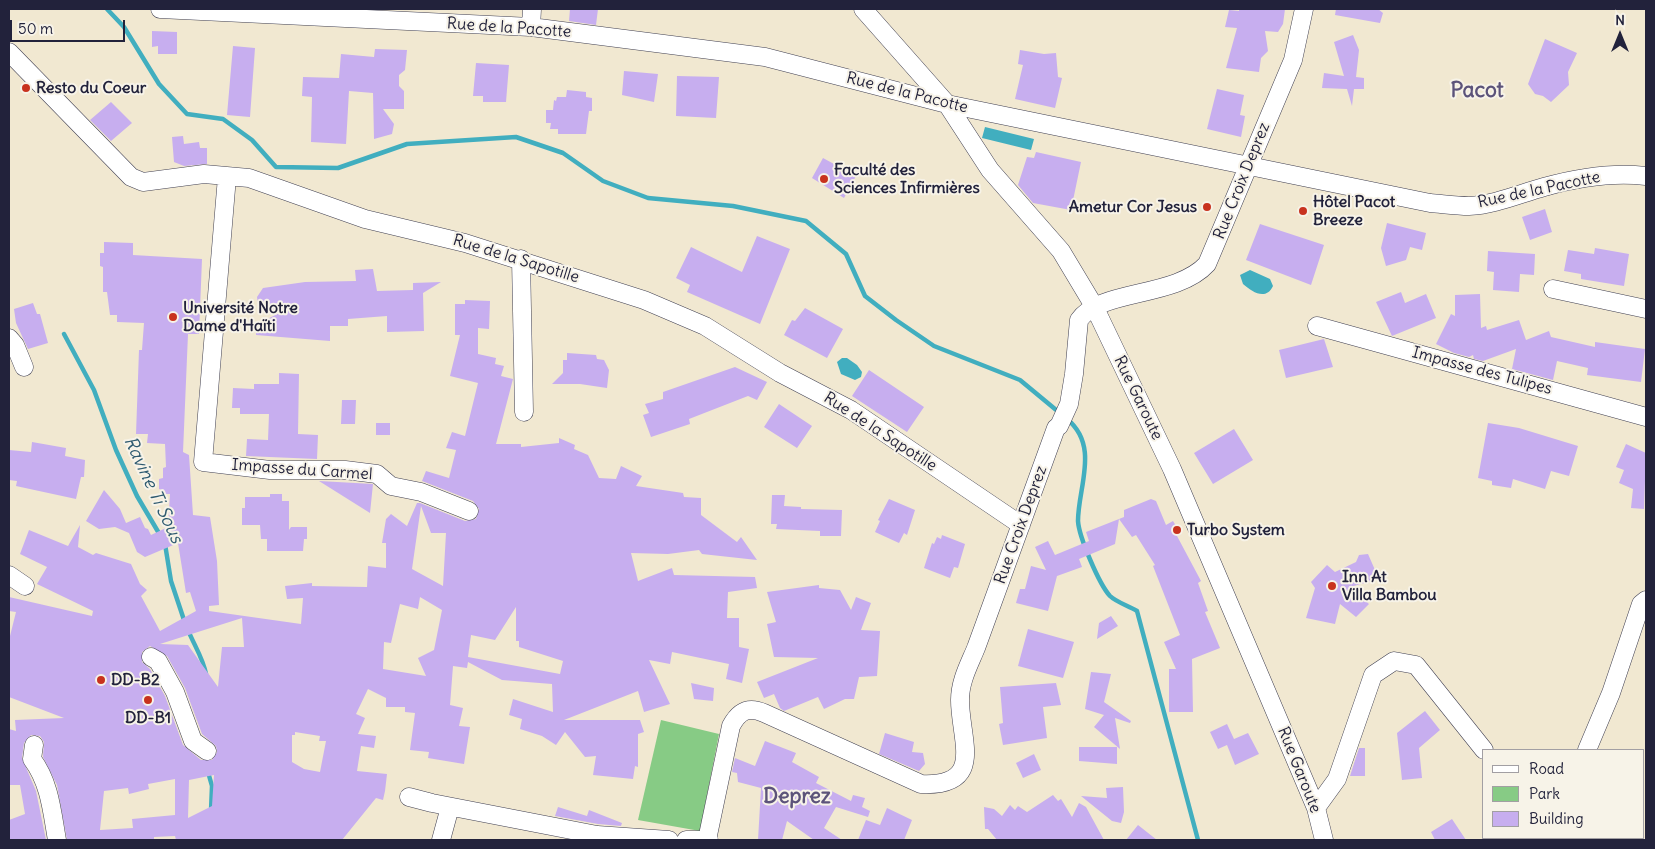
<!DOCTYPE html>
<html>
<head>
<meta charset="utf-8">
<style>
  body { margin:0 }
  #map { position:relative; width:1655px; height:849px; overflow:hidden; background:#f1e8d1; font-family:Delius,sans-serif }
  canvas { display:block }
  .frame { position:absolute; inset:0; border:10px solid #22223b; pointer-events:none }
  .legend { position:absolute; left:1482px; top:749px; width:162px; height:90px; box-sizing:border-box; background:#f7f3e8; border:1px solid #a29fa3; margin:0; padding:6px 9px; list-style:none; font-size:15px; color:#22223b }
  .legend li { display:flex; align-items:center; gap:10px; height:25px }
  .legend b { width:25px; border:1px solid #a29fa3 }
  .north { position:absolute; left:1595px; top:10px; width:50px; height:50px; -webkit-text-stroke:4px #f7f3e8; paint-order:stroke; rotate:0deg; font-size:14px; font-weight:700; line-height:20px; text-align:center; color:#22223b }
  .north::after { content:''; display:block; margin:auto; width:18px; height:22px; background:#22223b; clip-path:polygon(50% 0,100% 100%,50% 72%,0 100%) }
  .scale { position:absolute; left:10px; top:20px; width:115px; height:22px; box-sizing:border-box; border:2px solid #22223b; border-top:0; padding-left:6px; font-size:15px; line-height:18px; white-space:nowrap; color:#22223b; -webkit-text-stroke:4px #f7f3e8; paint-order:stroke }
</style>
</head>
<body>
<div id="map">
<canvas width="1655" height="849"></canvas>
<div class="frame"></div>
<ul class="legend">
<li><b style="height:6px;background:#fff"></b>Road</li>
<li><b style="height:14px;background:#87cb85"></b>Park</li>
<li><b style="height:14px;background:#c7aeef"></b>Building</li>
</ul>
<div class="north">N</div>
<div class="scale">50 m</div>
</div>
<script>
const g = document.querySelector('canvas').getContext('2d');
g.lineJoin = 'round';
function fill(path, color) { g.fillStyle = color; g.fill(path, 'evenodd'); }
function strokePath(path, color, width, dash) { g.strokeStyle = color; g.lineWidth = width; g.lineCap = dash ? 'butt' : 'round'; g.setLineDash(dash || []); g.stroke(path); }
function drawText(font, color, halo, rows, align = 'center') {
  g.font = font + ' Delius,sans-serif'; g.lineWidth = 4; g.setLineDash([]); g.textBaseline = 'middle'; g.strokeStyle = halo; g.fillStyle = color; for (const [text, x, y, turn = 0] of rows) {
    g.save(); g.translate(x, y); g.rotate((+turn || 0) * Math.PI / 180); g.textAlign = isNaN(turn) ? turn : align; if (halo) g.strokeText(text, 0, 0); g.fillText(text, 0, 0); g.restore();
  }
}
const green = new Path2D(`
  M661,720L719,734L700,831L638,820Z`);
const water = new Path2D(`
  M985,127L1034,139L1031,150L982,138Z
  M1250,270L1270,279L1273,286C1266,301 1252,292 1243,284L1240,275Z
  M847,358L857,365L862,372L861,377L855,380L841,374L837,362L842,358Z`);
const stream = new Path2D(`
  M107,9L124,27L159,84L187,114L223,119L252,140L276,167L338,168L407,144L516,137L563,153L603,181L648,198L733,206L806,221L846,254L865,296L896,320L934,346L1020,380L1061,414
  M64,334L94,390L116,450L137,496L160,535
  M1067,419C1100,446 1078,487 1078,521C1079,537 1099,584 1110,596C1116,602 1129,606 1137,611L1198,840
  M165,544L171,581L185,623
  M188,630C194,645 203,658 206,674
  M208,772L212,786L211,811`);
const building = new Path2D(`
  M570,9H598L596,25L569,21Z
  M1239,9H1285L1283,24L1278,32L1265,31L1268,51L1261,58L1259,72L1226,68L1237,28L1225,27L1229,10L1239,11Z
  M1336,9H1378L1383,13L1380,23L1335,15Z
  M152,31L177,32V54H158V46L152,47Z
  M1353,35L1359,50L1356,77L1364,78V89H1354L1352,106L1347,89L1322,88L1324,73L1344,76L1334,42Z
  M1545,39L1577,53L1568,72L1569,85L1551,102L1543,96L1535,94L1528,84Z
  M233,46L255,48L250,117L227,115Z
  M375,49L407,50L405,70L399,75V86L404,91V109H383L394,124L392,134L374,139L373,93L349,91L346,144L311,142L312,97L302,96L303,77L339,78L341,54L374,57Z
  M1020,50L1044,54L1056,53L1058,77L1062,78L1055,108L1015,99L1023,65L1018,64Z
  M476,63L509,65L506,102H483V96H473Z
  M624,71L658,74L654,102L622,95Z
  M677,76L719,77L716,118L676,116Z
  M1217,89L1244,95L1240,115L1245,116L1241,137L1207,129Z
  M567,90L586,92V97L592,98V111H589L586,134H558V129H550L551,123H546V110H553L554,100L556,101L557,97H566Z
  M111,102L132,123L111,141L90,120Z
  M183,136L184,144L199,142L200,148H207V164L184,166L174,162L172,137Z
  M1036,152L1081,162L1071,210L1033,203L1018,185L1027,157L1034,158Z
  M823,158L856,176L844,198L812,178Z
  M1545,209L1552,232L1530,240L1522,217Z
  M1387,223L1426,233L1422,250L1410,247L1406,260L1386,266L1381,248Z
  M1260,224L1324,245L1311,285L1246,260Z
  M757,236L790,249L760,324L687,292L690,285L676,278L691,247L742,272Z
  M104,242L133,243V255L202,259L199,334H188L183,452L189,455L193,515L210,517L217,561L219,605L209,606V611L301,624L303,598L287,599L285,586L312,583V586L367,587L368,566L386,568V543H382L386,519L391,514L407,526L417,503H420L465,521L476,519L479,509L473,501L422,481L426,471L449,478L456,450L446,448L452,432L465,436L478,383L450,376L460,335H455V304H465V300L490,301L489,329L478,328V354L496,358L495,364L504,366L501,376L513,379L496,444H521V447L559,443V438L575,445L574,449L588,455L599,478L616,479L621,466L642,476L636,486L683,493L684,497L701,498V515L737,542L741,537L757,560L702,554L699,550L668,554L631,553L638,581L672,568L674,575L755,577L757,588L728,592L727,618H739V647L749,649L742,683L726,679L729,664L672,652L670,664L649,660L670,704L644,712L638,691L564,720H640L644,732L638,734V767L635,766L633,779L593,775L596,756L585,757L565,732L556,745L542,736L520,729L522,719L509,715L513,699L553,712L552,684L502,680L468,662L467,668L453,666L450,705L463,708L459,726L470,727L464,764L428,758L429,752L410,750L415,713L405,712V707H386V698L368,689L356,714L365,718L358,734L376,736L374,748L361,746L357,771L387,774L385,791L383,800L376,798L342,840H176L175,836L154,837V840H67L57,785L43,757L44,742L40,736L31,735L24,743L22,758L36,791L46,840H9V820L25,814L20,785H9V729L16,731L15,720L64,718L9,697V640L16,612L9,611V597L92,616L93,611L37,584L47,567L20,554L29,530L68,546L80,525L78,547L93,555L96,553L131,564L140,584L147,590L141,596L160,631L196,611L190,592L186,593L178,543L145,557L137,552L129,533L115,527L99,529L86,521L104,490L120,509L126,523L140,517L145,528L148,529L151,535L168,527L170,494H162V490L159,489V479L163,478V468L166,467L165,444L147,443L148,434H136L139,350H142L144,323L117,322V315H110L107,292H103V267L100,266V253H104ZM421,506L431,533H446L443,586L412,569ZM420,597L442,610L434,650L418,658L426,676L383,669L384,642L391,643L400,604L418,609ZM516,607V641H519V647L563,661L560,674L468,657L471,635L495,640ZM242,618L244,647H222L218,687L188,645L160,644ZM150,646L167,656L185,688L202,734L216,746L217,752L212,760H201L183,745L165,696L150,669L142,662V652ZM295,732L320,736L319,741H326L320,772L304,769L292,762V735H295ZM214,775L212,806L188,818L189,780ZM175,779V815L132,819L133,828L100,830L104,791L128,788L129,794L149,789L148,784Z
  M1595,248L1629,254L1624,286L1581,279V274L1564,271L1568,250L1594,254Z
  M1488,251L1535,254L1534,275L1520,274L1519,292L1493,290L1494,272L1487,271Z
  M373,269L377,291L413,290V283L441,282L423,293L424,331L387,332V316L348,319V326H330V341L256,335V325L279,313L258,304L257,297L263,288L305,282L356,281L355,270Z
  M1401,292L1405,303L1426,294L1436,318L1392,336L1376,302Z
  M1480,294L1481,328L1486,326L1487,330L1519,320L1526,340L1549,331L1551,337L1595,347V342L1645,349L1641,382L1587,375L1588,368L1557,361L1553,380L1512,369L1516,349L1483,361L1474,359L1473,355L1469,357L1454,353L1436,344L1451,314L1455,316V295Z
  M33,303L37,314H40L48,343L28,349L16,323L14,309Z
  M805,308L843,329L827,358L784,335L792,320L795,321Z
  M1324,339L1333,367L1286,378L1279,350Z
  M567,353L596,355L597,359L604,360L609,370L607,388L580,384H552L563,373V360H567Z
  M735,367L767,382L757,400L748,396L689,419L690,424L651,437L643,415L649,413L645,404L663,399V392Z
  M869,370L924,407L907,432L852,396Z
  M279,373L299,374L298,434L318,435L317,459L246,456L247,439L268,440L269,414H240V408H232L233,388L254,389V384H279Z
  M342,400H356L355,424H341Z
  M779,404L812,426L797,448L764,427Z
  M376,423H390V435H376Z
  M1488,423L1519,428L1578,446L1569,476L1551,471L1545,489L1513,479L1511,488L1492,485V481L1478,478Z
  M1234,429L1253,460L1213,484L1194,453Z
  M32,442L66,448L65,456L85,460L84,477H81L76,499L16,486L17,481L9,480V450L31,452Z
  M1626,444L1646,453L1644,509L1631,508L1633,489L1619,483L1624,470L1616,467Z
  M319,481L373,484L370,513Z
  M270,494H282V501H289V530L291,527H307V539H304L303,551H267V539H261L260,525H242V508H245V497H270Z
  M772,495H785L784,506L801,507V509L842,510L841,536H820V531L776,529L777,524H771Z
  M889,499L915,510L907,535L904,533L899,543L875,532L880,521L878,520Z
  M1151,499L1156,501L1166,525L1173,521L1181,534L1177,536L1201,581L1198,583L1208,611L1205,612L1220,648L1192,659L1193,712H1169V669H1176L1164,642L1180,635L1153,566L1155,565L1136,535L1132,537L1119,519L1124,517V510Z
  M1119,519L1115,544L1079,559L1082,567L1057,576L1048,611L1016,603L1020,589H1025L1031,566L1046,570L1035,547L1048,541L1055,555L1089,541L1086,532Z
  M942,535L965,544L958,568L954,567L950,578L924,568L932,543L934,544L937,537L941,539Z
  M1368,554L1379,579L1350,587L1369,604L1356,617L1340,604L1335,624L1306,618L1315,588L1311,582L1327,565L1335,572L1356,562L1359,555Z
  M819,585V588L840,590L851,610L856,597L871,603L861,630L880,631L877,676L859,677L854,699H845L824,709L818,697L784,711L780,708L774,694L764,698L757,682L818,658L774,657L767,624L776,622L767,592Z
  M1111,616L1118,626L1097,639L1099,623Z
  M1028,629L1074,642L1063,678L1018,666Z
  M1091,672L1111,674L1104,702L1131,721L1130,723L1115,718L1120,749L1094,727L1104,715L1085,709Z
  M691,683L714,688L713,701L694,699Z
  M1056,683L1061,705L1043,707L1047,738L1003,745L999,724L1003,723L1000,687Z
  M1425,711L1440,730L1419,748L1422,778L1402,780L1397,733Z
  M1227,724L1234,739L1248,733L1259,754L1235,765L1227,745L1218,749L1210,732Z
  M885,733L914,742L912,752L923,753L925,764L919,771L879,754Z
  M765,741L796,753L792,762L819,777L816,783L851,801L853,795L865,798L862,807L870,811L868,817L836,807L824,828L842,840H814L787,821L782,840H758L761,788L738,782L737,773L732,772L735,758L755,766Z
  M1079,747H1117V764L1079,761Z
  M1359,748H1365V776H1350Z
  M1034,754L1041,770L1023,778L1016,763Z
  M1123,787L1124,812L1121,823L1112,821L1081,796L1107,798L1106,788Z
  M1053,795L1058,801L1061,799L1072,817L1079,803L1086,807L1104,840H997L988,829H985L984,807L994,809L1002,816L1010,805L1015,810L1018,806L1027,812Z
  M558,807L587,816L589,810L622,823L621,826L598,824L555,816Z
  M887,808L912,820L904,840H858L866,820L880,825Z
  M1452,819L1466,840H1435L1431,832Z
  M1138,825L1157,840H1126Z`);
const minor = new Path2D(`
  M160,9L531,27L765,57L947,104L1430,203C1443,204 1456,206 1469,206C1494,205 1519,194 1544,187C1576,178 1612,172 1646,176
  M863,9L947,104L990,170L1061,251L1094,306L1172,469L1316,808L1324,840
  M531,27L532,9
  M9,52L131,177L143,182L204,174L249,178L365,219L465,243L644,300L705,326L780,373L851,410L1021,525
  M227,177L203,462L270,470H345L377,474L391,486L421,492L469,511
  M521,259L524,412
  M1553,289L1646,309
  M1317,326L1646,417
  M9,338L15,345L24,367
  M9,575L25,586
  M151,657L158,661L175,692L193,741L207,751
  M34,745L32,759C50,783 52,812 57,840
  M1587,750L1611,693L1641,604L1646,600
  M409,797L432,803L597,835L669,840
  M1316,808L1337,779L1373,675L1394,661L1416,665L1484,750
  M441,840L450,807
  M686,840H709
  M707,840L731,726C739,711 748,706 764,713L921,784C986,787 960,740 960,700C960,681 969,665 976,648L1056,428L1059,426L1069,404L1074,374L1079,320C1100,289 1176,298 1207,264L1293,60L1304,9`);
const markers = [
  [26,88,5,"#c8321e"],
  [824,179,5,"#c8321e"],
  [1207,207,5,"#c8321e"],
  [1303,211,5,"#c8321e"],
  [173,317,5,"#c8321e"],
  [1177,530,5,"#c8321e"],
  [1332,586,5,"#c8321e"],
  [101,680,5,"#c8321e"],
  [148,700,5,"#c8321e"]
];
const streetNames = [
  ["Rue de la Pacotte",509,28,4],
  ["Rue de la Pacotte",907,93,14],
  ["Rue Croix Deprez",1242,181,-68],
  ["Rue de la Pacotte",1539,190,-12],
  ["Rue de la Sapotille",516,259,17],
  ["Impasse des Tulipes",1482,371,15],
  ["Rue Garoute",1138,398,64],
  ["Rue de la Sapotille",880,432,33],
  ["Impasse du Carmel",302,470,4],
  ["Rue Croix Deprez",1021,525,-70],
  ["Rue Garoute",1299,770,68]
];
const poiNames = [
  ["Resto du Coeur",36,88],
  ["Faculté des",834,170],
  ["Sciences Infirmières",834,188],
  ["Hôtel Pacot",1313,202],
  ["Breeze",1313,220],
  ["Ametur Cor Jesus",1197,207,"right"],
  ["Université Notre",183,308],
  ["Dame d'Haïti",183,326],
  ["Turbo System",1187,530],
  ["Inn At",1342,577],
  ["Villa Bambou",1342,595],
  ["DD-B2",111,680],
  ["DD-B1",148,718,"center"]
];
const waterNames = [
  ["Ravine Ti Sous",153,490,65]
];
const districtNames = [
  ["Pacot",1477,91],
  ["Deprez",797,797]
];
fill(green, '#87cb85');
fill(water, '#41aebf');
strokePath(stream, '#41aebf', 4.5);
fill(building, '#c7aeef');
strokePath(minor, '#414052', 19);
strokePath(minor, '#fff', 18);
for (const [x, y, r, color] of markers) { const dot = new Path2D(); dot.arc(x, y, r, 0, 2 * Math.PI); g.fillStyle = color; g.fill(dot); strokePath(dot, '#f7f3e8', 2); }
drawText('16px', '#22223b', '#f7f3e8', streetNames);
drawText('bold 16px', '#22223b', '#f7f3e8', poiNames, 'left');
drawText('italic 18px', '#2e5a70', '#f7f3e8', waterNames);
drawText('bold 21px', '#5c537a', '#f7f3e8', districtNames);
</script>
</body>
</html>
